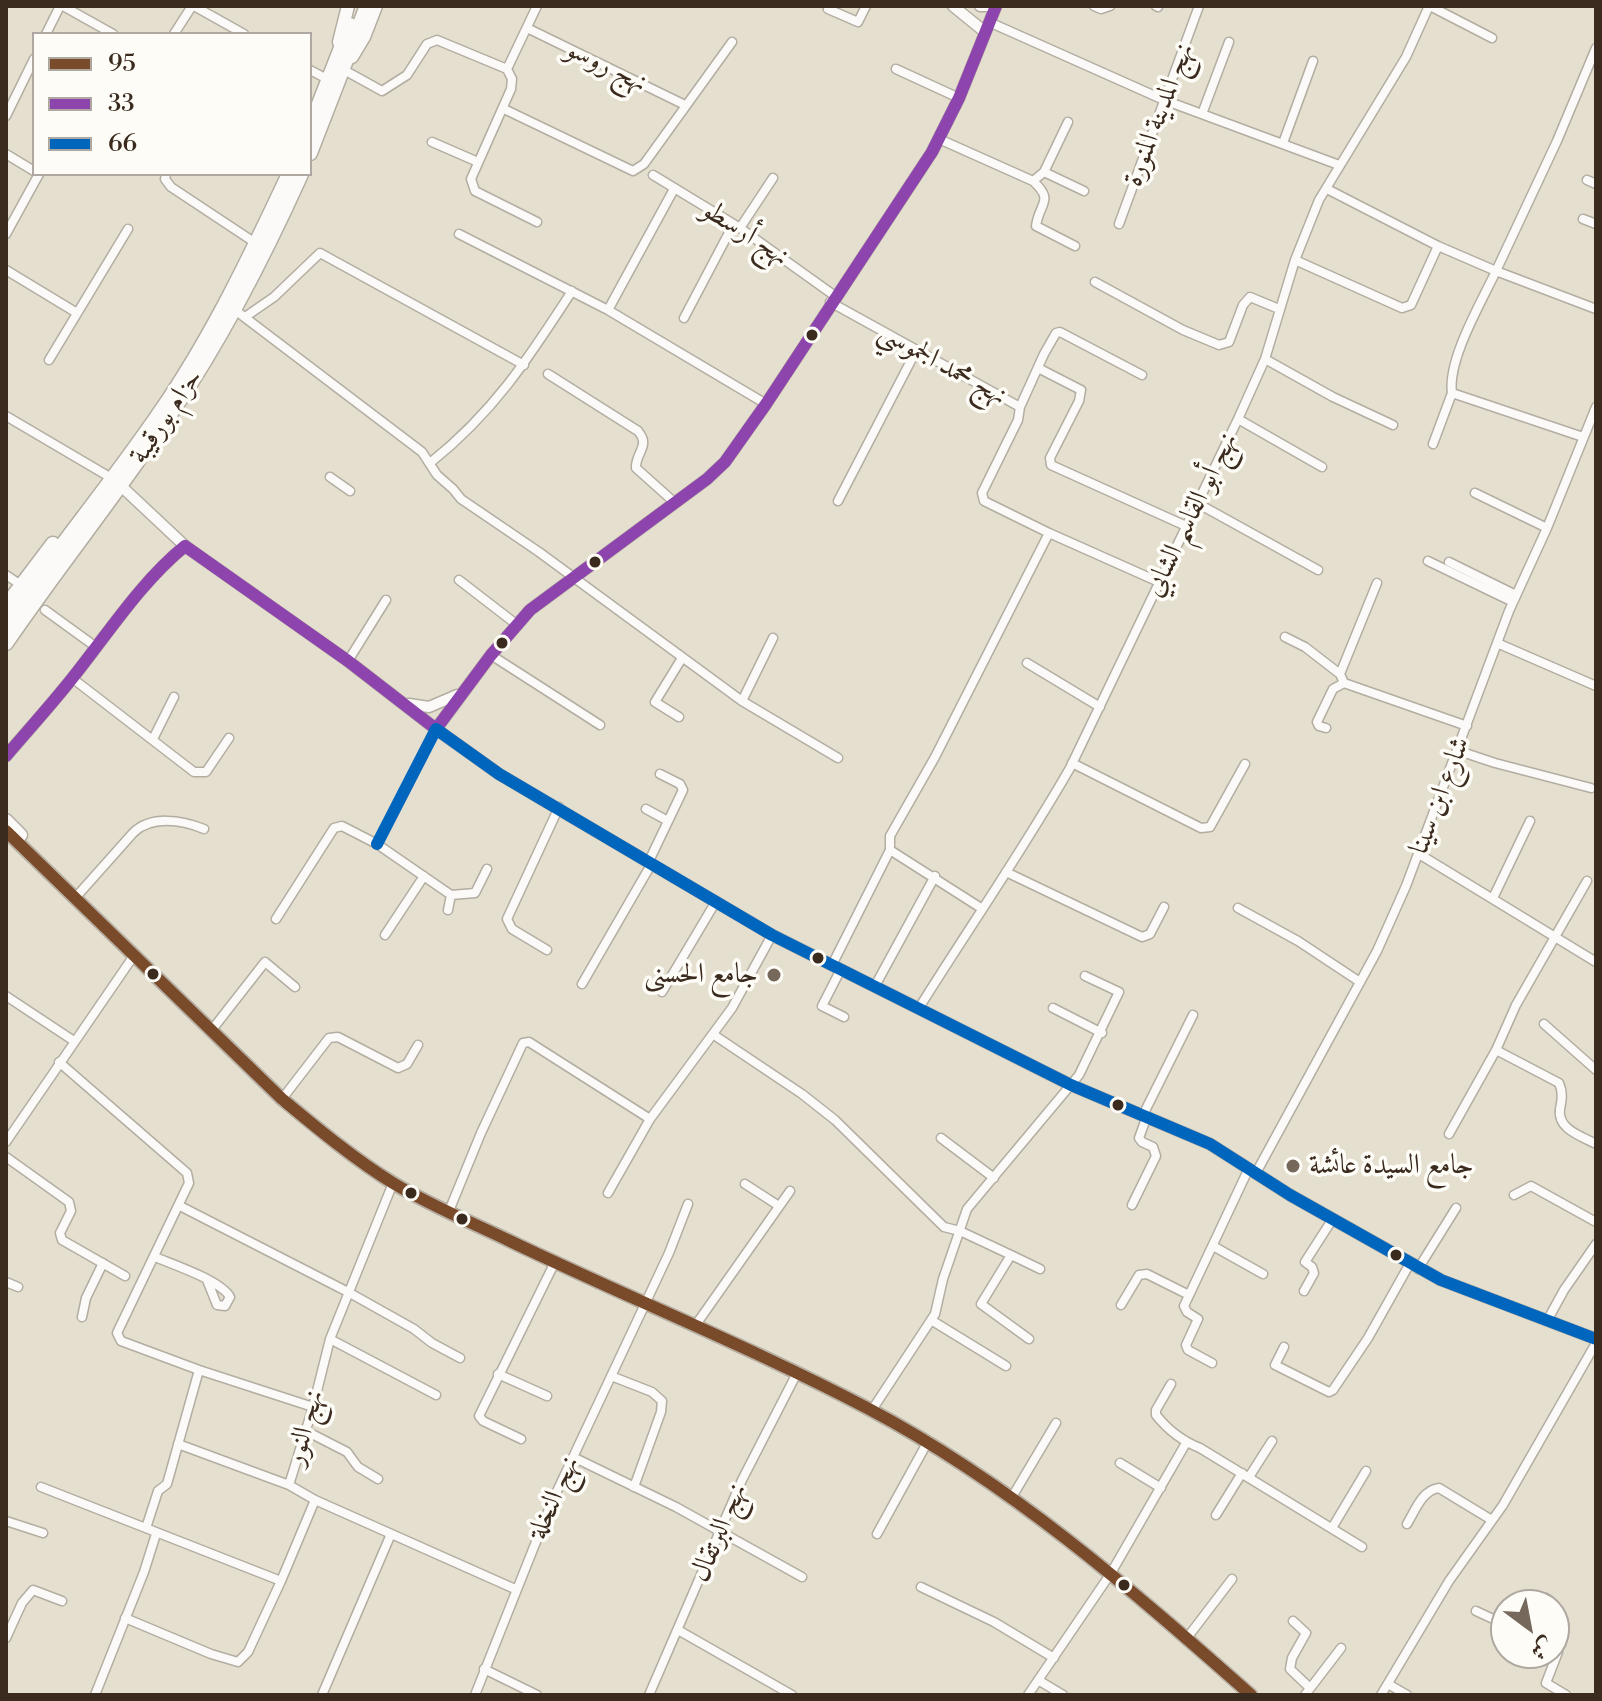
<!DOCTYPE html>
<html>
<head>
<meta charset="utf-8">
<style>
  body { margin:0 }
  #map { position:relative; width:1602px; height:1701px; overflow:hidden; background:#e5dfcf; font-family:"Libre Bodoni",Amiri,serif }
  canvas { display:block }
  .frame { position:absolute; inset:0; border:8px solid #3b2a1e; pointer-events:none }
  .legend { position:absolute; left:32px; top:32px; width:280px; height:144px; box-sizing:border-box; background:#fdfcf7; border:2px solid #afa8a0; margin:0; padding:10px 14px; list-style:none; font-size:24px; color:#3b2a1e }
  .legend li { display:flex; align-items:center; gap:16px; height:40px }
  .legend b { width:40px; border:2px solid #afa8a0 }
  .north { position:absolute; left:1490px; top:1589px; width:80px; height:80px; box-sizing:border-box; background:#fdfcf7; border:2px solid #afa8a0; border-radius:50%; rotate:148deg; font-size:22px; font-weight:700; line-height:32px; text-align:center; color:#3b2a1e }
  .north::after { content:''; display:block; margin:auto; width:28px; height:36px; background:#76695c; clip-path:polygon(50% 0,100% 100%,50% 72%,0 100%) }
</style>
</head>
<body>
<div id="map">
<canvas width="1602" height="1701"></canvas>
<div class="frame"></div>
<ul class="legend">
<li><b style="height:10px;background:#7a4b2a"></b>95</li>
<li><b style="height:10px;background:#8e44ad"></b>33</li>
<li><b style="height:10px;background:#0065bd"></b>66</li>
</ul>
<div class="north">ش</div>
</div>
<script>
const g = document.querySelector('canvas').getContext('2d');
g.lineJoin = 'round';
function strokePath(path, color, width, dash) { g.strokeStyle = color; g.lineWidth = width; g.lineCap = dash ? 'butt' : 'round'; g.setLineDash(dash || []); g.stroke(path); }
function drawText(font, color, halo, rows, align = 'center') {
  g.font = font + ' "Libre Bodoni",Amiri,serif'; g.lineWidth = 7; g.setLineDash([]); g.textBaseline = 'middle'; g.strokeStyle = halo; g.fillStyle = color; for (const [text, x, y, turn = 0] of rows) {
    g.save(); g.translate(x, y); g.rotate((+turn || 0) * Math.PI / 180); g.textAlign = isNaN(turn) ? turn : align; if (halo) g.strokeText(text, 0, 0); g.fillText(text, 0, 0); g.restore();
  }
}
const minor = new Path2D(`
  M63,6L113,34
  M194,6L244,34
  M1094,6L1101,9L1110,6
  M1156,6L1158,7
  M1430,6L1492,38
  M828,9L858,22L866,6
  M989,22L1164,100L1339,165
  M527,28L685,105
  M46,34L60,6
  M174,34L192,6
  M896,69L959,98
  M310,70L329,80
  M344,70L382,91L407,75L427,44L437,40L507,69
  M504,109L633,171L644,164L732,42
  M1202,114L1229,42
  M6,116L34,59
  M939,139L1033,181L1044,172L1068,122
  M432,142L478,162
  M1283,143L1313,61
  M6,154L34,171
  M1044,172L1084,191
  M166,174L165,179L171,187L257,244
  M653,175L740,228L835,296
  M1587,180L1596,184
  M1033,181C1055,201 1039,203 1036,226L1075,246
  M1327,189L1438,246L1496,271L1557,141L1596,48
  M1583,219L1596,224
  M537,222L475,191L471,179L511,89L512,79L507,69L537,6
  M1119,224L1199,6
  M740,228L773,178
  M6,234L39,174
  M459,234L608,310L766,404
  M1295,260L1402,308L1411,305L1438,246
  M6,270L77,313
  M1095,282L1183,330L1219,345L1229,342L1243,305L1250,297L1279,309
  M830,302L1020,407L1044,354L1056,333L1060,332L1142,375
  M235,310L422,452L437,475L453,489L461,499L539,552L742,701L838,758
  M608,310L674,189
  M245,317L274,297L320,253L524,365
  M684,318L733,225
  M1265,359L1333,397L1393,425
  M49,360L128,229
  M1038,368L1081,390L1079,401L1050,458L1051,465L1186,526
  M548,374L638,431C651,446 635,453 636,468L674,502
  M1020,407L1018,420L982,493L984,501L1049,533L1159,582
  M6,416L113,479
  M1238,419L1322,467
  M1583,437L1452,393C1447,360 1482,301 1496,271L1596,309
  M1433,444L1452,393
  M430,463C494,412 528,359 572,291
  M330,477L350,491
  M1475,493L1547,528
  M838,501L916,351
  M1197,503L1318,570
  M1428,561L1513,602
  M1449,562L1516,595
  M6,575L21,585
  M459,580L516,624
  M45,610L96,647
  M1285,637L1305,647L1340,674
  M1497,643L1596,686
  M491,655L600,725
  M348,661L386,600
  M1027,663L1100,707
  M72,678L194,772H206L229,738
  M1344,683L1340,674L1377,583
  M742,701L773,638
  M679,717L655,702L682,658
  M1326,728L1319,726L1317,722L1333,689L1344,683L1467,726
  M153,739L174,697
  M1459,751L1495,763L1591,788
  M1072,763L1201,828L1210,827L1245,764
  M646,809L668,821
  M377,844L436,729
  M890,850L981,908
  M1419,854L1596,962
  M649,861L683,790L680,784L660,774
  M1006,872L1142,937L1150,934L1164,907
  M76,897L133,833C151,815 182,820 204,829
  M1493,898L1530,821
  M1238,908L1298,941L1360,982
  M448,910L451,895
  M276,919L334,828L342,826L377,844L451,895L475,893L487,869
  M385,935L424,876
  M547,950L512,929L507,919L559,807
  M832,965L890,850V836L935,757L1049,533
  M841,969L822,1006L844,1017
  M582,984L652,863
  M875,986L935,876
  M662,992L715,903
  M6,996L74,1041
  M919,1008C969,928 1023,850 1070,768L1238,419L1265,359L1295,260L1319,200L1406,57L1429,6
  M1053,1008L1102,1033
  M1544,1024L1596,1070
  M211,1031L265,962L295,987
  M714,1035L802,1094L835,1120L944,1227L960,1231L1011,1255L981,1304L1029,1339
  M1496,1050L1559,1083C1563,1092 1562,1099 1560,1109C1557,1129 1581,1136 1596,1144
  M59,1062L187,1173L189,1183L117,1333L121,1341L199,1370L313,1407
  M282,1099L329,1038L338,1037L398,1068L407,1064L418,1045
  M1143,1115L1193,1015
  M1449,1134L1496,1050L1516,1005L1587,881
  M941,1138L994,1178
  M6,1142L135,954
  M6,1157L69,1202L71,1211L60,1233L62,1240L125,1276
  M1256,1173L1377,951L1406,886L1509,611L1547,528L1596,407
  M393,1183L330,1339L313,1407L289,1485L315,1500L515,1589
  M745,1184L779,1206
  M608,1193L650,1119L732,1008L772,935
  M1514,1195L1531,1186L1596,1222
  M1132,1205L1156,1156L1153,1147L1142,1142L1139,1138L1147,1116
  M180,1206L348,1292L414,1329L432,1343L460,1358
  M449,1211L481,1133L523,1043L529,1042L650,1119
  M1213,1246L1263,1274
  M1011,1255L1040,1269
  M155,1257C174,1265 220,1280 230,1297L225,1306L217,1305L207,1280
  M1418,1269L1456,1208
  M6,1282L18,1287
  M1304,1291L1314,1273L1312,1267L1305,1262L1332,1220
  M1121,1305L1139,1275L1147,1274L1189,1295
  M82,1317L86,1298L103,1263
  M931,1320L1006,1366
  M1547,1321L1564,1290L1596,1244
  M695,1326L790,1191
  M330,1339L436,1395
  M1284,1347L1275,1365L1329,1392L1333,1390L1368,1338L1409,1265
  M1212,1363L1188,1350L1186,1345L1198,1319L1187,1312L1184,1306L1249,1168
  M498,1374L547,1396
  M611,1376L652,1392L662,1401L661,1412L634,1487
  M1171,1384L1156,1410V1415C1168,1430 1182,1441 1200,1448L1362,1547
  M872,1410L935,1314L943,1279L967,1209L1079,1075L1119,992L1085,976
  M306,1431L347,1452L358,1467L378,1479
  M521,1439L483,1421L479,1416L555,1262
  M178,1444L289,1485
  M573,1457L676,1507L802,1577
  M1120,1463L1161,1488
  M1249,1477L1272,1441
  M41,1487L281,1581L315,1500
  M1012,1497L1056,1423
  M1216,1515L1242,1473
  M6,1521L43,1533
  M1407,1524C1415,1511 1422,1490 1439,1488L1490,1519
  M146,1528L158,1491L167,1484L199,1370
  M1332,1528L1366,1471
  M877,1534L927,1443
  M921,1587L994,1622L1054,1658
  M1476,1611L1506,1625
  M125,1618L211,1654L238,1662L248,1652L281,1581
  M1293,1621L1306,1633L1292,1658L1290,1669L1310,1688
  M678,1630L792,1695
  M6,1638L22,1603L33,1590L62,1601
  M1187,1638L1232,1579
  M1554,1647L1558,1652L1546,1683L1566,1695
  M484,1669L537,1695
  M1038,1680L1063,1695
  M1388,1684L1407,1695
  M95,1695L144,1572L156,1534
  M322,1695L391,1534
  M475,1695L551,1504L669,1253L688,1204
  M649,1695L742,1480L797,1373
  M1028,1695L1111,1573L1186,1443
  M1305,1695L1341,1648
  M1381,1695L1449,1581L1503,1505L1596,1343`);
const tertiary = new Path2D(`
  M953,6L985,32
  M980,6H994
  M121,486L185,546
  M409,704L429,707L457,695
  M436,729L499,774L772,935L1071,1085L1210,1144L1290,1195L1441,1280L1596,1339
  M6,756C29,729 52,704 74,676C109,632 141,582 185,546L348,661L436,729L491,655L530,610L707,479L725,462L766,404L932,152L959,98L996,6`);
const secondary = new Path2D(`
  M339,42L348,6
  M352,57L364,37L376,6
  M6,820L21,835
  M6,831L282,1099C317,1128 354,1159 393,1183C431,1206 473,1223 512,1242C631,1299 753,1348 869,1409C1011,1484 1131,1589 1251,1695`);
const trunk = new Path2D(`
  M310,127L350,25
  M310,153L367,6
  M6,606L53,544
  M6,623C55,551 112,483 161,411C212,337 251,255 289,174
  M6,643C60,564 120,490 173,410C224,335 264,256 301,174`);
const bus1 = new Path2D(`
  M6,831L282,1099C317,1128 354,1159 393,1183C431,1206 473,1223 512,1242C631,1299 753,1348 869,1409C1011,1484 1131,1589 1251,1695`);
const bus2 = new Path2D(`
  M6,756C29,729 52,704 74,676C109,632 141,582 185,546L348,661L436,729L491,655L530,610L707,479L725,462L766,404L932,152L959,98L996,6`);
const bus3 = new Path2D(`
  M377,844L436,729L499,774L772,935L1071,1085L1210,1144L1290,1195L1441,1280L1596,1339`);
const markers = [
  [812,335,7,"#3b2a1e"],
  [595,562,7,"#3b2a1e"],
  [502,643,7,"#3b2a1e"],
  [818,958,7,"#3b2a1e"],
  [153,974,7,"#3b2a1e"],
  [774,975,8,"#76695c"],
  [1118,1105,7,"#3b2a1e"],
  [1293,1166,8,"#76695c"],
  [411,1193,7,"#3b2a1e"],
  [462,1219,7,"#3b2a1e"],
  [1396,1255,7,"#3b2a1e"],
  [1124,1585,7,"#3b2a1e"]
];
const streetNames = [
  ["نهج روسو",606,67,26],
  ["نهج المدينة المنورة",1160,115,-69],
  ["نهج أرسطو",745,234,33],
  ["نهج محمد الجموسي",942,365,29],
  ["حزام بورقيبة",167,417,-56],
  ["نهج أبو القاسم الشابي",1192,515,-64],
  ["شارع ابن سينا",1441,796,-69],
  ["نهج النور",306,1428,-74],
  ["نهج النخلة",555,1498,-66],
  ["نهج البرتقال",720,1533,-67]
];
const poiNames = [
  ["جامع الحسنى",758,975],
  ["جامع السيدة عائشة",1309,1166,"left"]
];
strokePath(minor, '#b3ada2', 11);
strokePath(tertiary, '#b3ada2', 13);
strokePath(secondary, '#b3ada2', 15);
strokePath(trunk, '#b3ada2', 17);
strokePath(minor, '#fbfaf8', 8);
strokePath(tertiary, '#fbfaf8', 10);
strokePath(secondary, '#fbfaf8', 12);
strokePath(trunk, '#fbfaf8', 14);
strokePath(bus1, '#7a4b2a', 12);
strokePath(bus2, '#8e44ad', 12);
strokePath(bus3, '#0065bd', 12);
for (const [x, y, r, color] of markers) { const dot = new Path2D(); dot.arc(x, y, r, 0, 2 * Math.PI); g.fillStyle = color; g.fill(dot); strokePath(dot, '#fdfcf7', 3); }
drawText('28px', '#3b2a1e', '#fdfcf7', streetNames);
drawText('28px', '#3b2a1e', '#fdfcf7', poiNames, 'right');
</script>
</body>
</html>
